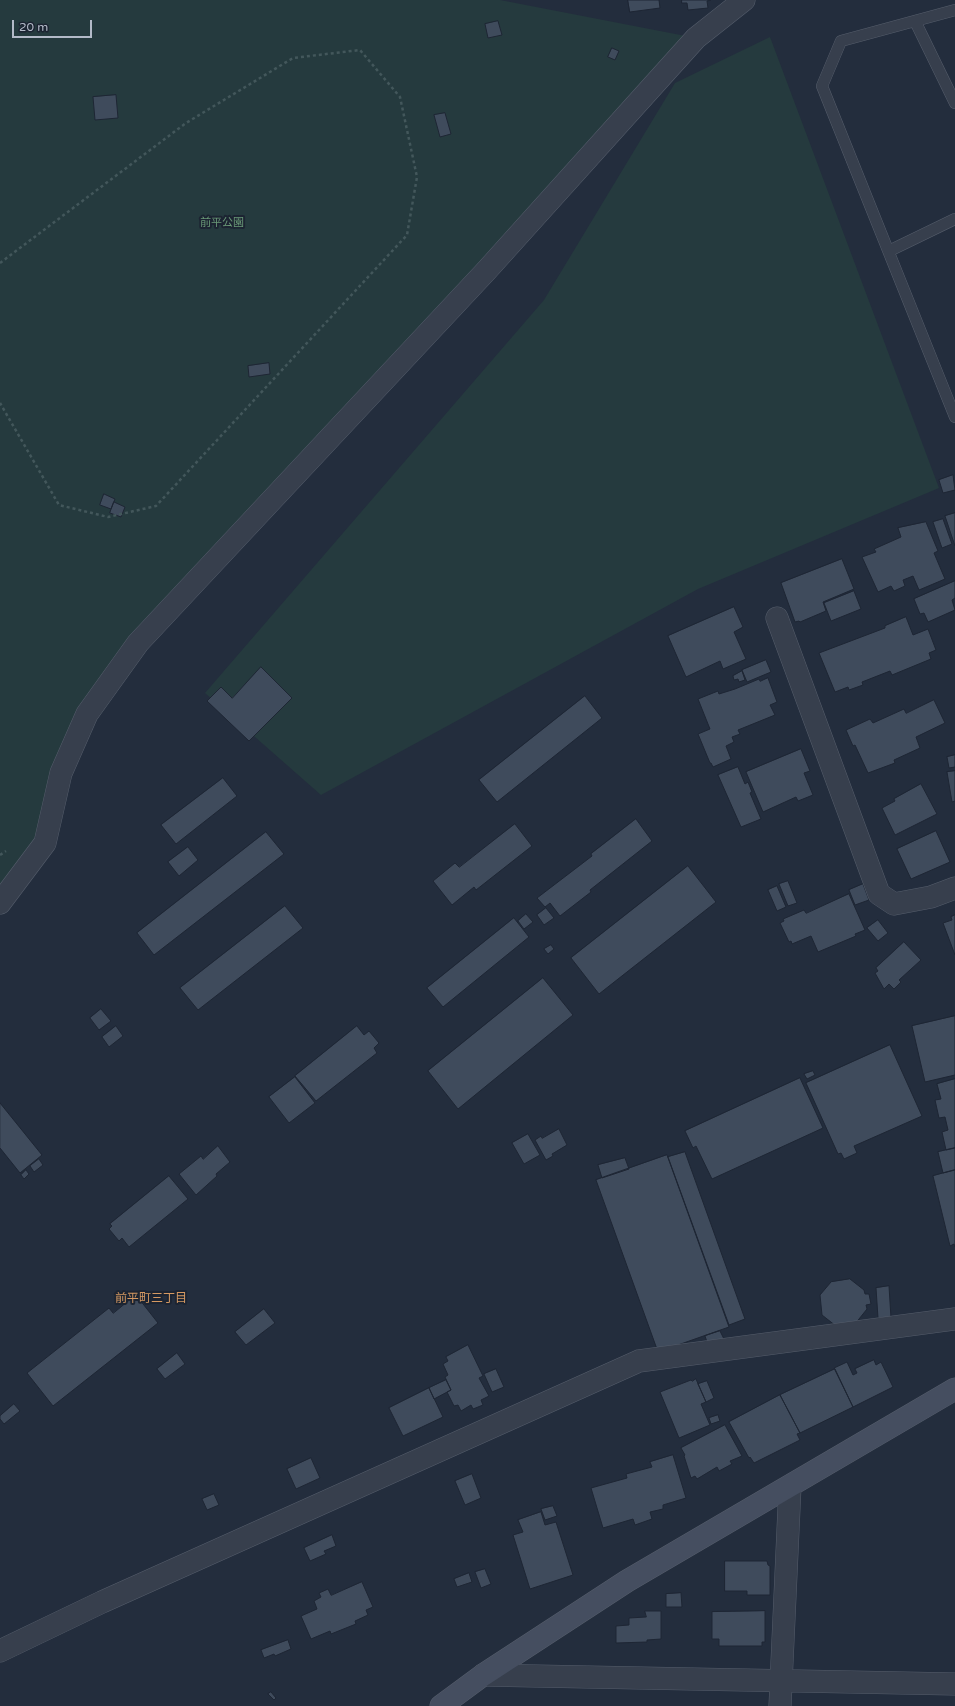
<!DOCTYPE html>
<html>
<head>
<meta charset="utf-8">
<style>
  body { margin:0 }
  #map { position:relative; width:955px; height:1706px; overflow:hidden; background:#232d3d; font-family:"Varela Round",sans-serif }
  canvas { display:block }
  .scale { position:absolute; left:12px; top:20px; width:80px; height:18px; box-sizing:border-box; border:2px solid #b3bac8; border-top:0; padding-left:5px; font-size:12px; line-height:14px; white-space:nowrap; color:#b3bac8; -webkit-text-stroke:3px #1c2432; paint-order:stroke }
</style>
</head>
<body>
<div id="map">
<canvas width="955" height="1706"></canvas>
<div class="scale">20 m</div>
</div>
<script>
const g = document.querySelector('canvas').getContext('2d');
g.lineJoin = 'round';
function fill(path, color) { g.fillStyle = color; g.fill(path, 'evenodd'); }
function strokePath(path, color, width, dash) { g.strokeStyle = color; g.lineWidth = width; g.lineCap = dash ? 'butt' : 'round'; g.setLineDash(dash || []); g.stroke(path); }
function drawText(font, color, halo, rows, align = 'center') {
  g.font = font + ' "Varela Round","Noto Sans JP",sans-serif'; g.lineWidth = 4; g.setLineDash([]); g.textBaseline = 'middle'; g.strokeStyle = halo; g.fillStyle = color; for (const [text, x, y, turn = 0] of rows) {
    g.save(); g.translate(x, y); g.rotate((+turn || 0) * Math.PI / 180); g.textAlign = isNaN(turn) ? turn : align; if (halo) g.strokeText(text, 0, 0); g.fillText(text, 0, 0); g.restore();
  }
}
const green = new Path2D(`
  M0,0H500L696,38L87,714L45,843L0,903Z
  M770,37L939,488L698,589L321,795L205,693L544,300L675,83Z`);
const building = new Path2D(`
  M628,0H659L660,8L630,12Z
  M682,0H711L707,1L708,8L688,10L687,3H682Z
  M498,21L502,35L488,38L485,24Z
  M612,48L619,51L615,60L608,57Z
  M116,95L118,118L95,120L93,97Z
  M445,113L451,134L440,137L434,115Z
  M269,363L270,374L249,377L248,366Z
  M953,475L955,490L943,493L939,480Z
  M104,494L115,499L111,509L100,505Z
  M114,502L125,507L121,517L110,513Z
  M955,513V546L945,516Z
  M943,519L952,544L942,548L933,522Z
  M926,522L938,551L934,553L945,579L919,590L913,576L903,580L905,586L894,591L891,586L878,592L862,557L876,552L874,549L901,537L898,528Z
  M842,559L854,589L823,602L826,611L800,622L799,621L795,622L781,583Z
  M955,581V598L952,600L955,610L928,622L924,613L920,614L914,599Z
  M854,591L861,609L831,621L824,603Z
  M734,607L743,627L734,632L746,659L723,669L720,661L686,677L668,636Z
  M906,617L913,635L928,629L936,650L929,653L931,659L892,675L890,671L862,682L863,685L849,690L848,687L835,692L819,653L885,628V626Z
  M766,660L771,672L747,682L742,670Z
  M261,667L292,698L249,741L207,701L221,687L232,698Z
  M742,671L745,680L739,682L738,679L734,680L733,676Z
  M768,678L777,702L770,705L775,715L738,730L740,734L732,737L734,742L726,746L731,759L713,767L711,763H710L698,734L710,729L698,699L718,691L719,694L735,689L759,679L760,681Z
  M585,696L602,718L497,802L479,780Z
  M934,700L945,723L916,737L920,748L894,760L895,763L868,773L855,745L853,746L846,730L870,719L873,723L904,709L906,713Z
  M801,749L810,771L804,773L813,795L798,801L796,797L763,812L746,772Z
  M955,755V767L949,768L947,757Z
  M738,767L745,784L748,782L752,792L750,793L761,819L741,827L718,775Z
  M955,771V801L952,802L947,772Z
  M223,778L237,796L176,844L161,825Z
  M921,784L937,814L895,835L882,808L895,801L894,799Z
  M636,819L652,841L590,890L591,892L560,916L550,903L545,907L537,898L592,856L591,854Z
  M515,824L532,846L476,890L474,887L452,905L433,881L455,863L459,867Z
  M936,831L950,862L911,879L897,849Z
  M266,832L284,854L154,955L137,933Z
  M188,847L198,860L179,876L168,862Z
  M688,866L716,902L599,994L571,958Z
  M788,881L797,903L788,906L779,884Z
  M863,884L869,900L855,905L849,890Z
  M777,886L786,907L777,911L768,890Z
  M849,894L865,930L855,934L856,936L818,952L811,936L792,944L791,941L789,942L780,923L784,921L783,919L804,910L806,913Z
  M285,906L303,928L198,1010L180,988Z
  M546,908L554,918L544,925L537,915Z
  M526,914L533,922L524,929L518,921Z
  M955,915V955L943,923L952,920L951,917Z
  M514,918L529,937L443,1007L427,988Z
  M878,920L888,933L878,941L867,928Z
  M904,942L921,960L899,980L901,982L894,989L889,984L884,989L875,973L878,971L876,968Z
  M551,945L554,949L548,954L544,949Z
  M543,978L573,1015L458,1109L428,1071Z
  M101,1009L111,1021L99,1030L90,1018Z
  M955,1016V1075L925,1082L912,1026Z
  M116,1026L123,1036L109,1047L102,1037Z
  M357,1026L364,1035L369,1031L379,1043L374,1048L377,1053L316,1101L295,1076Z
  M890,1045L922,1116L854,1146L857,1153L844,1159L841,1153L838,1154L806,1083Z
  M813,1071L815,1075L807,1079L804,1074Z
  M295,1077L315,1103L289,1123L269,1097Z
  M800,1078L823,1128L712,1179L696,1146L693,1148L685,1131Z
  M955,1079V1148L946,1150L942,1132L948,1130L945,1117L939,1118L935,1100L941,1099L937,1084Z
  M0,1103L42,1155L20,1173L0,1148Z
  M559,1129L567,1145L552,1154L553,1156L546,1160L535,1140L541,1136L542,1138Z
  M528,1134L540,1155L524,1164L512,1143Z
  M218,1146L230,1162L216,1174L217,1176L196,1195L179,1174L201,1156L203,1159Z
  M955,1148V1170L943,1173L938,1152Z
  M685,1152L745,1319L729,1325L668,1157Z
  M667,1155L729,1327L658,1352L596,1180Z
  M625,1158L629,1169L602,1178L598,1165Z
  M39,1159L43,1165L34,1172L30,1166Z
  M26,1170L29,1174L24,1179L21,1175Z
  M955,1170V1247L954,1244L950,1246L933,1176Z
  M169,1176L188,1199L129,1247L122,1238L119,1241L109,1229L112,1226L110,1224Z
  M850,1279L864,1290L865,1294H869L871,1304L866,1305L867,1309L855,1324L836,1326L822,1315L820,1295L831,1282Z
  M889,1286L891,1318H878L876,1288Z
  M136,1295L158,1323L53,1406L27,1373L109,1308L113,1313Z
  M264,1309L275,1323L246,1345L235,1332Z
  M720,1331L724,1339L708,1345L705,1336Z
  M468,1345L483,1376L479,1378L489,1396L481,1400L483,1405L473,1409L471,1405L461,1411L458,1405L454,1406L447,1392L451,1390L445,1377L448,1375L443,1364L448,1361L446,1357Z
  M177,1353L185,1364L165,1379L157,1369Z
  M874,1360L876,1365L881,1362L893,1387L853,1407L834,1368L847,1362L853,1375L857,1373L855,1369Z
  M496,1369L504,1387L492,1392L484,1374Z
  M835,1369L853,1407L800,1433L780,1395Z
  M696,1379L706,1402L701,1404L710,1425L679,1438L660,1392L691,1380L692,1381Z
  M446,1380L451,1390L434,1399L429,1388Z
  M707,1381L714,1398L706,1402L698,1384Z
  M429,1388L443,1417L403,1436L389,1408Z
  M780,1395L800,1433L797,1434L800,1440L754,1463L750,1457L749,1458L729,1422Z
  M14,1404L20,1411L4,1424L0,1419V1416Z
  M718,1415L720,1421L711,1424L709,1418Z
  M725,1425L742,1456L730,1461L732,1464L719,1471L717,1467L697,1479L695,1476L691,1478L684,1456L685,1455L681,1448Z
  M673,1455L686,1498L663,1505V1509L650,1512L652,1519L635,1525L633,1519L603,1528L591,1488L627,1478L626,1474L652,1467L650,1462Z
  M311,1458L320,1478L296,1489L287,1469Z
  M472,1474L481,1498L465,1505L455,1481Z
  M214,1494L219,1505L207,1510L202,1499Z
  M553,1506L557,1516L545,1520L541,1509Z
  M541,1512L545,1525L556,1522L573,1575L530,1589L513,1535L523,1532L518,1520Z
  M332,1535L336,1546L324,1551L326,1554L310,1561L304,1548Z
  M725,1561H767L768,1565L770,1566V1595H747V1591H725Z
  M485,1569L491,1584L481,1588L475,1572Z
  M469,1573L472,1582L457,1587L454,1579Z
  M362,1582L373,1607L366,1610L368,1615L355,1621L356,1624L331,1634L330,1631L311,1639L301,1616L317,1609L314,1601L321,1597L319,1593L328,1589L331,1595Z
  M681,1593L682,1607H666V1594Z
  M645,1611H661V1639L647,1640V1642L616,1643V1626L629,1625V1618L646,1617Z
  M765,1611V1642H762V1646H719V1639H712V1612Z
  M288,1640L291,1649L275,1656L274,1654L264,1658L261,1650Z
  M271,1692L276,1698L274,1700L268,1694Z`);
const path = new Path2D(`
  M0,263L186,123L293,58L360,50L400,97L417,177L407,235L156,506L108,517L59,505L0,403
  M0,855L6,851`);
const lane = new Path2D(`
  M955,10L841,41L822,86L955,417
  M915,21L955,103
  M889,251L955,219`);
const street = new Path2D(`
  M777,618L879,894L894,904L931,897L955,888
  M0,903L45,843L61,773L87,714L138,643L487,270L696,38L744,0
  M0,1651L102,1602L639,1361L955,1319
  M483,1675L955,1684
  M780,1706L790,1486`);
const secondary = new Path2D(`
  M441,1706L483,1675L627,1581L955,1389`);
const parkNames = [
  ["前平公園",222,223]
];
const neighbourhoodNames = [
  ["前平町三丁目",151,1299]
];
fill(green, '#253a3e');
fill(building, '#3f4b5c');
strokePath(building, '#1e2634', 1);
strokePath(lane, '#555d6b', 12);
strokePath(street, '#555d6b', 23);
strokePath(secondary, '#555d6b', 23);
strokePath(path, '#43575b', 2.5, [3, 3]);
strokePath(lane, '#373f4d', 11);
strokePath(street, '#373f4d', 22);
strokePath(secondary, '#454e60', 22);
drawText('11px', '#6a9977', '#1c2432', parkNames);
drawText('12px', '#d59962', '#1c2432', neighbourhoodNames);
</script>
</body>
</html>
